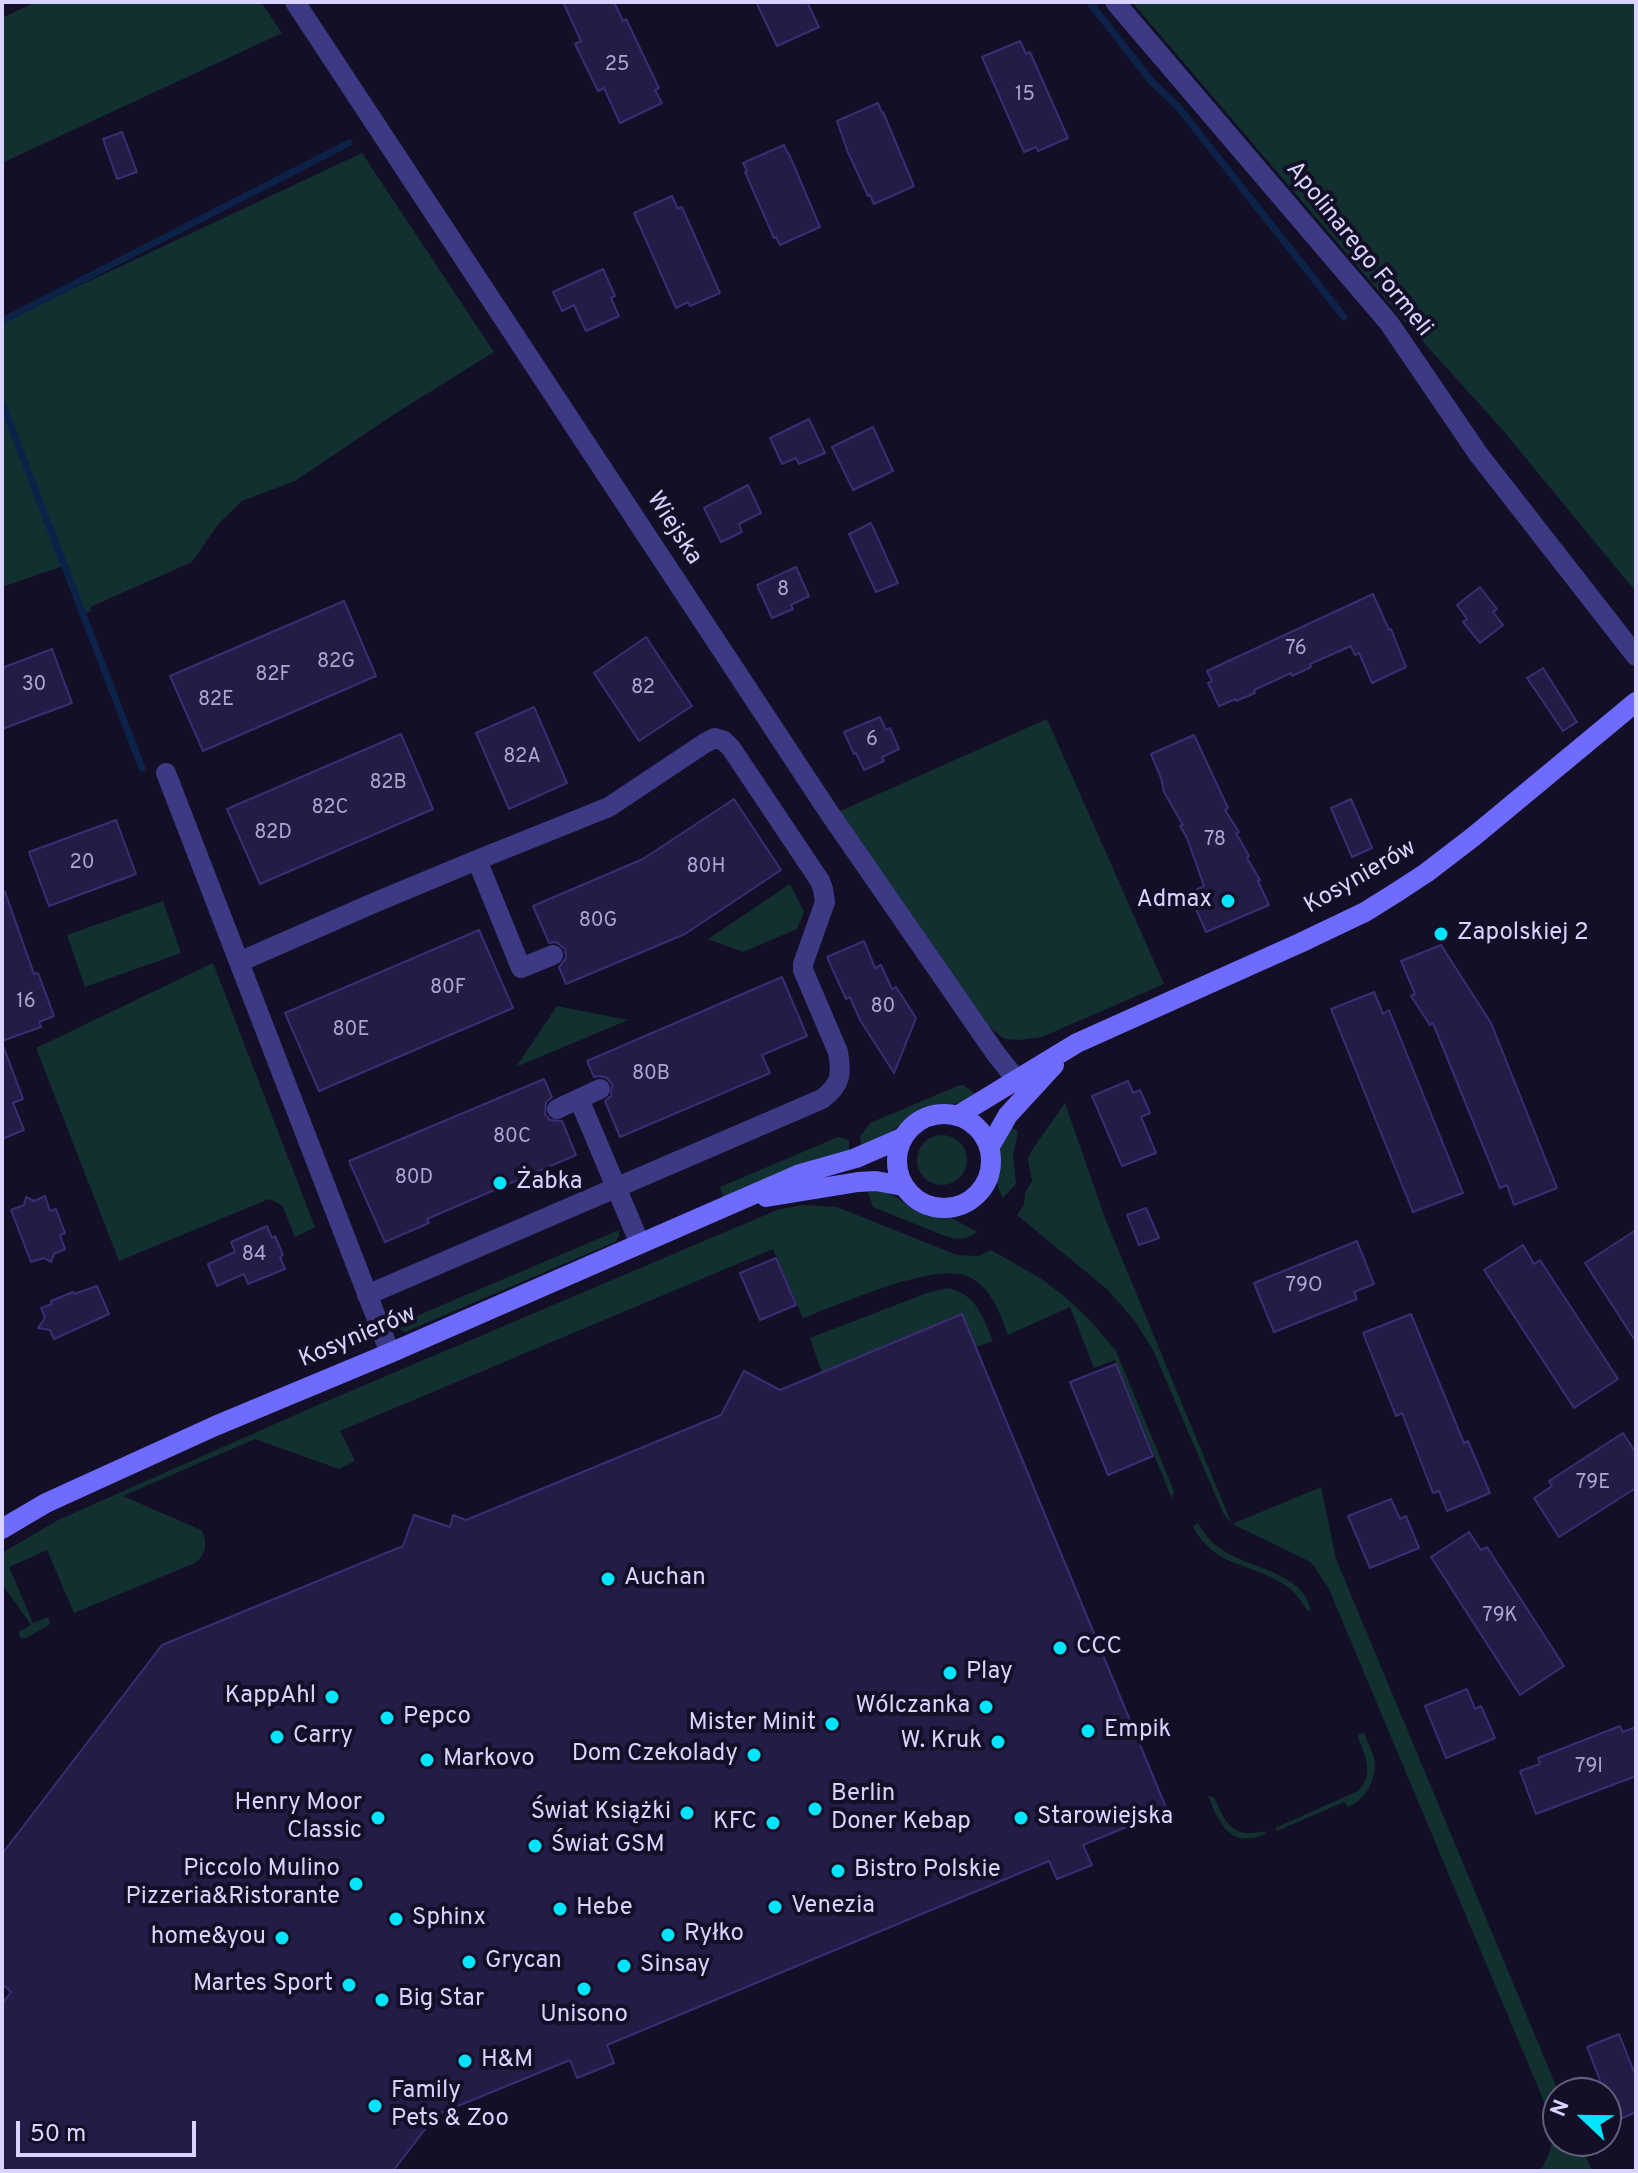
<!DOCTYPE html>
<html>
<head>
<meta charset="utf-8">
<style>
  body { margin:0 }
  #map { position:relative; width:1638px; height:2173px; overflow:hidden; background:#130f26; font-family:Overpass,sans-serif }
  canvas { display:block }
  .frame { position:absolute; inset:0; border:4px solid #d9d4ff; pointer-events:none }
  .north { position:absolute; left:1542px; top:2077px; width:80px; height:80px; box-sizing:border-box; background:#130f26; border:2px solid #625e7d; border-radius:50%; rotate:292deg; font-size:22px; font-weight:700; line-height:32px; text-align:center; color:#d9d4ff }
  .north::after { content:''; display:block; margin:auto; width:28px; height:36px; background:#00e5ff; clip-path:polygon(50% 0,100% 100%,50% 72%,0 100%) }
  .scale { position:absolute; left:16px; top:2121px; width:180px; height:36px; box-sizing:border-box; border:4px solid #d9d4ff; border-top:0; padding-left:10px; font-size:24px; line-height:28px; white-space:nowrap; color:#d9d4ff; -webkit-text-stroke:6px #130f26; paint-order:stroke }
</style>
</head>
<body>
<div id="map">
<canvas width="1638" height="2173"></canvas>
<div class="frame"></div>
<div class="north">N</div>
<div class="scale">50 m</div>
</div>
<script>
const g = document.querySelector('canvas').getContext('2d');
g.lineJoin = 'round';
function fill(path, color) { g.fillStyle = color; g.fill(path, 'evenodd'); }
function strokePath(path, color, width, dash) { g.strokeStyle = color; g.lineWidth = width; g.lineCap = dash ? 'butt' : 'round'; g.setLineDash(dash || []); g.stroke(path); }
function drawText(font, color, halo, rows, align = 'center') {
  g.font = font + ' Overpass,sans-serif'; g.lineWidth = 8; g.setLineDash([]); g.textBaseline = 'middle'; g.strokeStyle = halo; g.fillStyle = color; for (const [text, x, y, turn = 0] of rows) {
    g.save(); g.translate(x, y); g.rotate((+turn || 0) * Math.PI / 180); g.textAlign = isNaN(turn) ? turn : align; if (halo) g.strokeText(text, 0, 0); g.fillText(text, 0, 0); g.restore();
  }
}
const green = new Path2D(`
  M36,2H261L282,33L2,163V18Z
  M1132,2H1636V592L1501,428L1405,322Z
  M362,153L494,352L393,415L295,481L242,501L219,523L192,562L90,607L91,611L82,614L63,566L2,587V322Z
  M1047,719L1164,984L1042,1037L1019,1040L1004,1039L982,1020L838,812Z
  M790,884L804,912L797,929L743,952L708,939Z
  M163,901L181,953L85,987L67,935Z
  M213,963L315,1227L295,1237L282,1205L269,1199L119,1261L36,1048Z
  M557,1006L628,1020L516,1067Z
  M960,1085H963L977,1095L961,1103L926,1106L915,1111L881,1141L861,1145L860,1137L870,1123Z
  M1065,1103L1105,1218L1232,1524L1321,1487L1336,1559L1559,2093L1558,2141H1579L1592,2171H1540C1552,2153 1555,2137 1550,2116L1329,1589L1311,1562L1232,1524L1223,1513L1217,1499L1153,1350L1134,1320L1108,1290L1017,1215L1024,1205L1025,1193L1032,1181L1028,1159L1032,1150Z
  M1010,1125L1018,1132L1013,1157L1016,1184L1003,1198C989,1173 999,1150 1010,1125Z
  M917 1160a25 25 0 1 1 50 0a25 25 0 1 1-50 0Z
  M838,1137L849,1140V1150L819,1158L723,1197L720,1187Z
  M867,1189L887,1192L925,1215L950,1217L977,1232C967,1240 957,1240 945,1236L873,1207Z
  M802,1205L837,1207L957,1255L979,1256L991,1250L1040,1278L1063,1295L1088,1318L1116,1351L1174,1491L1172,1499L1115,1360L1094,1368L1070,1307L1008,1335C1000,1313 990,1285 967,1276C933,1262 839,1305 803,1318L773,1249L340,1431L355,1461L339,1469L255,1439L123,1496L201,1530C208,1542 207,1554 195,1563L74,1613L47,1550L9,1567L33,1623L48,1617L50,1622L49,1625L26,1638H21L18,1632L31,1625L2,1584V1553L58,1520L320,1404L777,1210Z
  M619,1230V1236L615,1242L405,1332L393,1326Z
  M947,1288C977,1294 982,1316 993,1341L976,1347L962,1315L822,1373L810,1338L927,1293Z
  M1198,1523C1205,1535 1212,1544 1224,1551C1252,1569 1302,1572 1311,1610L1308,1611C1302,1603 1296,1593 1288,1587C1255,1563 1213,1568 1193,1526Z
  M1364,1733C1367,1741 1372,1750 1374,1758C1378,1777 1366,1800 1348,1807L1344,1802L1277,1831L1275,1828L1358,1791C1375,1774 1365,1756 1358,1737L1359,1734Z
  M1208,1796L1214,1797C1226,1824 1232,1839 1265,1831L1266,1834C1230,1849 1220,1825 1208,1796Z`);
const stream = new Path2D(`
  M1090,3L1152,82L1179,108L1344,317
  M2,321L349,143
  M2,403L142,768`);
const building = new Path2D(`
  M563,2H614L623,21L626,19L659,88L655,90L662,103L620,123L604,88L598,91L575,44L581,41Z
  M756,2H807L819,27L777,46Z
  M1020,41L1026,54L1030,52L1068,138L1038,151L1036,147L1024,152L982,57Z
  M878,103L882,113L883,112L914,186L874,204L870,195L868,196L847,150L837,121Z
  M122,132L137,172L117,179L103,139Z
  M784,145L788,154H789L820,227L780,245L776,237L774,238L745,172L747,171L743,163Z
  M672,196L678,209L682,207L720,293L690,306L688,302L676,308L634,213Z
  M603,269L615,296L611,298L619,316L586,331L574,305L562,311L553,292Z
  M809,419L825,453L799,464L796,458L782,464L770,438Z
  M873,427L893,471L853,490L832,447Z
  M748,485L761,513L739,524L742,532L721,542L704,508Z
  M871,523L898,583L876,592L849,534Z
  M796,567L809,596L791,605L793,609L772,618L757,585Z
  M1480,587L1497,609L1493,612L1503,625L1480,643L1463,622L1467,619L1457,605Z
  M1373,594L1389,630L1391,629L1406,667L1372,683L1359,653L1355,655L1351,646L1310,664L1311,667L1292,676L1291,673L1254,690L1255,693L1236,701V699L1219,706L1208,683L1212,681L1207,671Z
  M344,601L376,676L203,751L170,676Z
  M646,637L692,706L639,741L594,673Z
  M52,649L72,703L2,729V668Z
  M1543,668L1577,722L1563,731L1527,678Z
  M534,707L567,783L509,809L476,733Z
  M880,717L886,730L890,728L899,749L882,757L884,761L864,770L856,753L854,754L844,732Z
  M401,734L433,809L260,884L227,809Z
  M1194,735L1228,808L1225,810L1239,832L1236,833L1249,856L1247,858L1260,880L1258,881L1269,905L1206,932L1189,893L1204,886L1187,838L1180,826L1183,825L1164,792L1161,778L1151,754Z
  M734,799L781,870L685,934L566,984L559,967L566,958L565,949L556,942L549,943L533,906L643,859Z
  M1351,799L1372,848L1352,857L1331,808Z
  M116,820L136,874L49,906L29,852Z
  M5,892L34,974L38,973L54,1016L39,1022L41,1027L2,1041V893Z
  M479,930L513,1008L319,1091L285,1013Z
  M864,941L875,968L881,965L892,989L896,987L916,1018L894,1073L860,1020L850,997L846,999L827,957Z
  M1441,945L1491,1023L1557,1188L1514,1205L1507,1185L1500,1188L1433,1023L1430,1025L1411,996L1415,994L1401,961Z
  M782,977L807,1036L762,1055L770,1073L620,1137L605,1101L611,1096L612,1084L607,1078L600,1076L594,1077L587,1061Z
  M1374,992L1383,1014L1389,1010L1463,1193L1413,1212L1331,1009Z
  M2,1048H4L23,1099L13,1103L24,1130L2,1139Z
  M544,1079L552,1097L546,1102L545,1114L550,1120L562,1121L576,1155L427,1219L429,1223L385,1242L349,1161Z
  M1128,1081L1133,1093L1140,1090L1150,1113L1141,1117L1156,1153L1122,1166L1092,1096Z
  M45,1196L50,1211L56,1209L65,1233L60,1235L65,1249L54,1254L51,1262L44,1258L31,1262L11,1210L24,1205L26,1197L34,1201Z
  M1146,1208L1159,1238L1139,1245L1127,1215Z
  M267,1226L272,1238L275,1236L283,1255L280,1257L285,1269L248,1284L244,1274L217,1286L208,1264L235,1252L231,1242Z
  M1636,1230V1342L1585,1263Z
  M1357,1241L1374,1284L1354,1292L1357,1299L1274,1332L1254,1283Z
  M1523,1245L1534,1264L1540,1260L1618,1379L1574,1408L1484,1270Z
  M776,1258L796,1305L760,1320L740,1273Z
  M97,1286L109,1314L54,1339L50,1330L38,1328L45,1318L41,1308L52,1304L51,1301L73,1292L74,1294Z
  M962,1314L1167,1810L1083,1845L1092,1865L1057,1879L1049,1861L607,2045L614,2063L577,2078L570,2060L436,2115L393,2171H2V2004L11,1992L2,1984V1854L162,1645L403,1546L414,1515L450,1527L453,1515L466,1520L721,1415L744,1371L780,1390Z
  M1411,1314L1464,1443L1468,1441L1490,1493L1447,1511L1439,1491L1433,1493L1402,1413L1396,1416L1363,1333Z
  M1116,1364L1153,1456L1108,1475L1070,1382Z
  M1623,1433L1636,1453V1488L1559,1537L1534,1498L1552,1486L1549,1481Z
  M1391,1499L1400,1519L1406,1516L1419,1548L1370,1568L1348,1516Z
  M1469,1532L1481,1550L1487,1547L1564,1666L1520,1695L1431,1557Z
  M1467,1689L1475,1709L1481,1706L1495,1738L1446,1758L1425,1706Z
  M1620,1726L1623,1732L1636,1727V1776L1536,1814L1520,1771L1540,1764L1538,1758Z
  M1619,2034L1636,2077V2112L1616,2121L1587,2047Z`);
const minor = new Path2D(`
  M295,2L828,811L996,1054L1016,1079
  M1115,2L1389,323L1479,455L1636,656
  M166,773L390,1353
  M239,962L376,902L477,860L521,968L553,955
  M579,1099L640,1244
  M557,1109L600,1089
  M367,1295L822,1099C841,1085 842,1074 838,1052L803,970V964L825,902L823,889L820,881L731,748L724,741L715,738L705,743L609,807L477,860`);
const secondary = new Path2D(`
  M897 1161a47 47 0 1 1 94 0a47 47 0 1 1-94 0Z
  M957,1116L1077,1043L1300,943L1365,912L1397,892L1426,873L1473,837L1636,702
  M989,1148L1008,1115L1054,1065
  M766,1197L858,1182L876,1181L903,1186
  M2,1529L46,1503L215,1426L390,1353L800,1174L856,1158L902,1138`);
const markers = [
  [1228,901,8,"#00e5ff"],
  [1441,934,8,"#00e5ff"],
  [500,1183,8,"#00e5ff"],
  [608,1579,8,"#00e5ff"],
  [1060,1648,8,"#00e5ff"],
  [950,1673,8,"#00e5ff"],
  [332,1697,8,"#00e5ff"],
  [986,1707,8,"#00e5ff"],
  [387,1718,8,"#00e5ff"],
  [832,1724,8,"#00e5ff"],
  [1088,1731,8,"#00e5ff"],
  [277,1737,8,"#00e5ff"],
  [998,1742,8,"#00e5ff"],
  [754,1755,8,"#00e5ff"],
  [427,1760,8,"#00e5ff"],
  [815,1809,8,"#00e5ff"],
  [687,1813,8,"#00e5ff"],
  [378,1818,8,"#00e5ff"],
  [1021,1818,8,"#00e5ff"],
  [773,1823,8,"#00e5ff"],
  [535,1846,8,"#00e5ff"],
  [838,1871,8,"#00e5ff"],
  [356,1884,8,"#00e5ff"],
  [775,1907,8,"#00e5ff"],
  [560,1909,8,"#00e5ff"],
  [396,1919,8,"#00e5ff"],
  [668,1935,8,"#00e5ff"],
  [282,1938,8,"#00e5ff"],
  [469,1962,8,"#00e5ff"],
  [624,1966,8,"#00e5ff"],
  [349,1985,8,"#00e5ff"],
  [584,1989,8,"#00e5ff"],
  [382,2000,8,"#00e5ff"],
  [465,2061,8,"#00e5ff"],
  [375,2106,8,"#00e5ff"]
];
const numberNames = [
  ["25",617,66],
  ["15",1025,96],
  ["8",783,591],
  ["76",1296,650],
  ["82G",336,663],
  ["82F",273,676],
  ["30",34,686],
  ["82",643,689],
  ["82E",216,701],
  ["6",872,741],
  ["82A",522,758],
  ["82B",388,784],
  ["82C",330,809],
  ["82D",273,834],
  ["78",1215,841],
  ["20",82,864],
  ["80H",706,868],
  ["80G",598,922],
  ["80F",448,989],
  ["16",26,1003],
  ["80",883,1008],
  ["80E",351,1031],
  ["80B",651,1075],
  ["80C",512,1138],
  ["80D",414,1179],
  ["84",254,1256],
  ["79O",1304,1287],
  ["79E",1593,1484],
  ["79K",1500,1617],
  ["79I",1589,1768]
];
const streetNames = [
  ["Apolinarego Formeli",1358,250,51],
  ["Wiejska",673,529,57],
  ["Kosynierów",1361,878,-30],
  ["Kosynierów",358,1338,-23]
];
const poiNames = [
  ["Admax",1212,901,"right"],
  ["Zapolskiej 2",1457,934],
  ["Żabka",516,1183],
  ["Auchan",624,1579],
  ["CCC",1076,1648],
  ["Play",966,1673],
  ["KappAhl",316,1697,"right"],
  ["Wólczanka",970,1707,"right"],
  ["Pepco",403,1718],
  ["Mister Minit",816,1724,"right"],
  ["Empik",1104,1731],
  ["Carry",293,1737],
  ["W. Kruk",982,1742,"right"],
  ["Dom Czekolady",738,1755,"right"],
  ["Markovo",443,1760],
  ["Berlin",831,1795],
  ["Doner Kebap",831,1823],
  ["Henry Moor",362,1804,"right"],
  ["Classic",362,1832,"right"],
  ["Świat Książki",671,1813,"right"],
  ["Starowiejska",1037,1818],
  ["KFC",757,1823,"right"],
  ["Świat GSM",551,1846],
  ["Piccolo Mulino",340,1870,"right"],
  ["Pizzeria&Ristorante",340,1898,"right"],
  ["Bistro Polskie",854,1871],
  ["Venezia",791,1907],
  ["Hebe",576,1909],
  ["Sphinx",412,1919],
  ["Ryłko",684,1935],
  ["home&you",266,1938,"right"],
  ["Grycan",485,1962],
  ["Sinsay",640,1966],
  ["Martes Sport",333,1985,"right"],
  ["Big Star",398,2000],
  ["Unisono",584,2016,"center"],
  ["H&M",481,2061],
  ["Family",391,2092],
  ["Pets & Zoo",391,2120]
];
fill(green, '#12302f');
strokePath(stream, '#0c2248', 7);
fill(building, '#241b47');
strokePath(building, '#3b2d73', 2);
strokePath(minor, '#3d3a85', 20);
strokePath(secondary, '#6f6bff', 20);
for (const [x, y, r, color] of markers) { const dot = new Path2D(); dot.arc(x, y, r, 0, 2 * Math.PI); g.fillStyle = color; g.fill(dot); strokePath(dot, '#130f26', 3); }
drawText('20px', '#aca6d1', null, numberNames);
drawText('24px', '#d9d4ff', '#130f26', streetNames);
drawText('24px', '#d9d4ff', '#130f26', poiNames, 'left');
</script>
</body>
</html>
